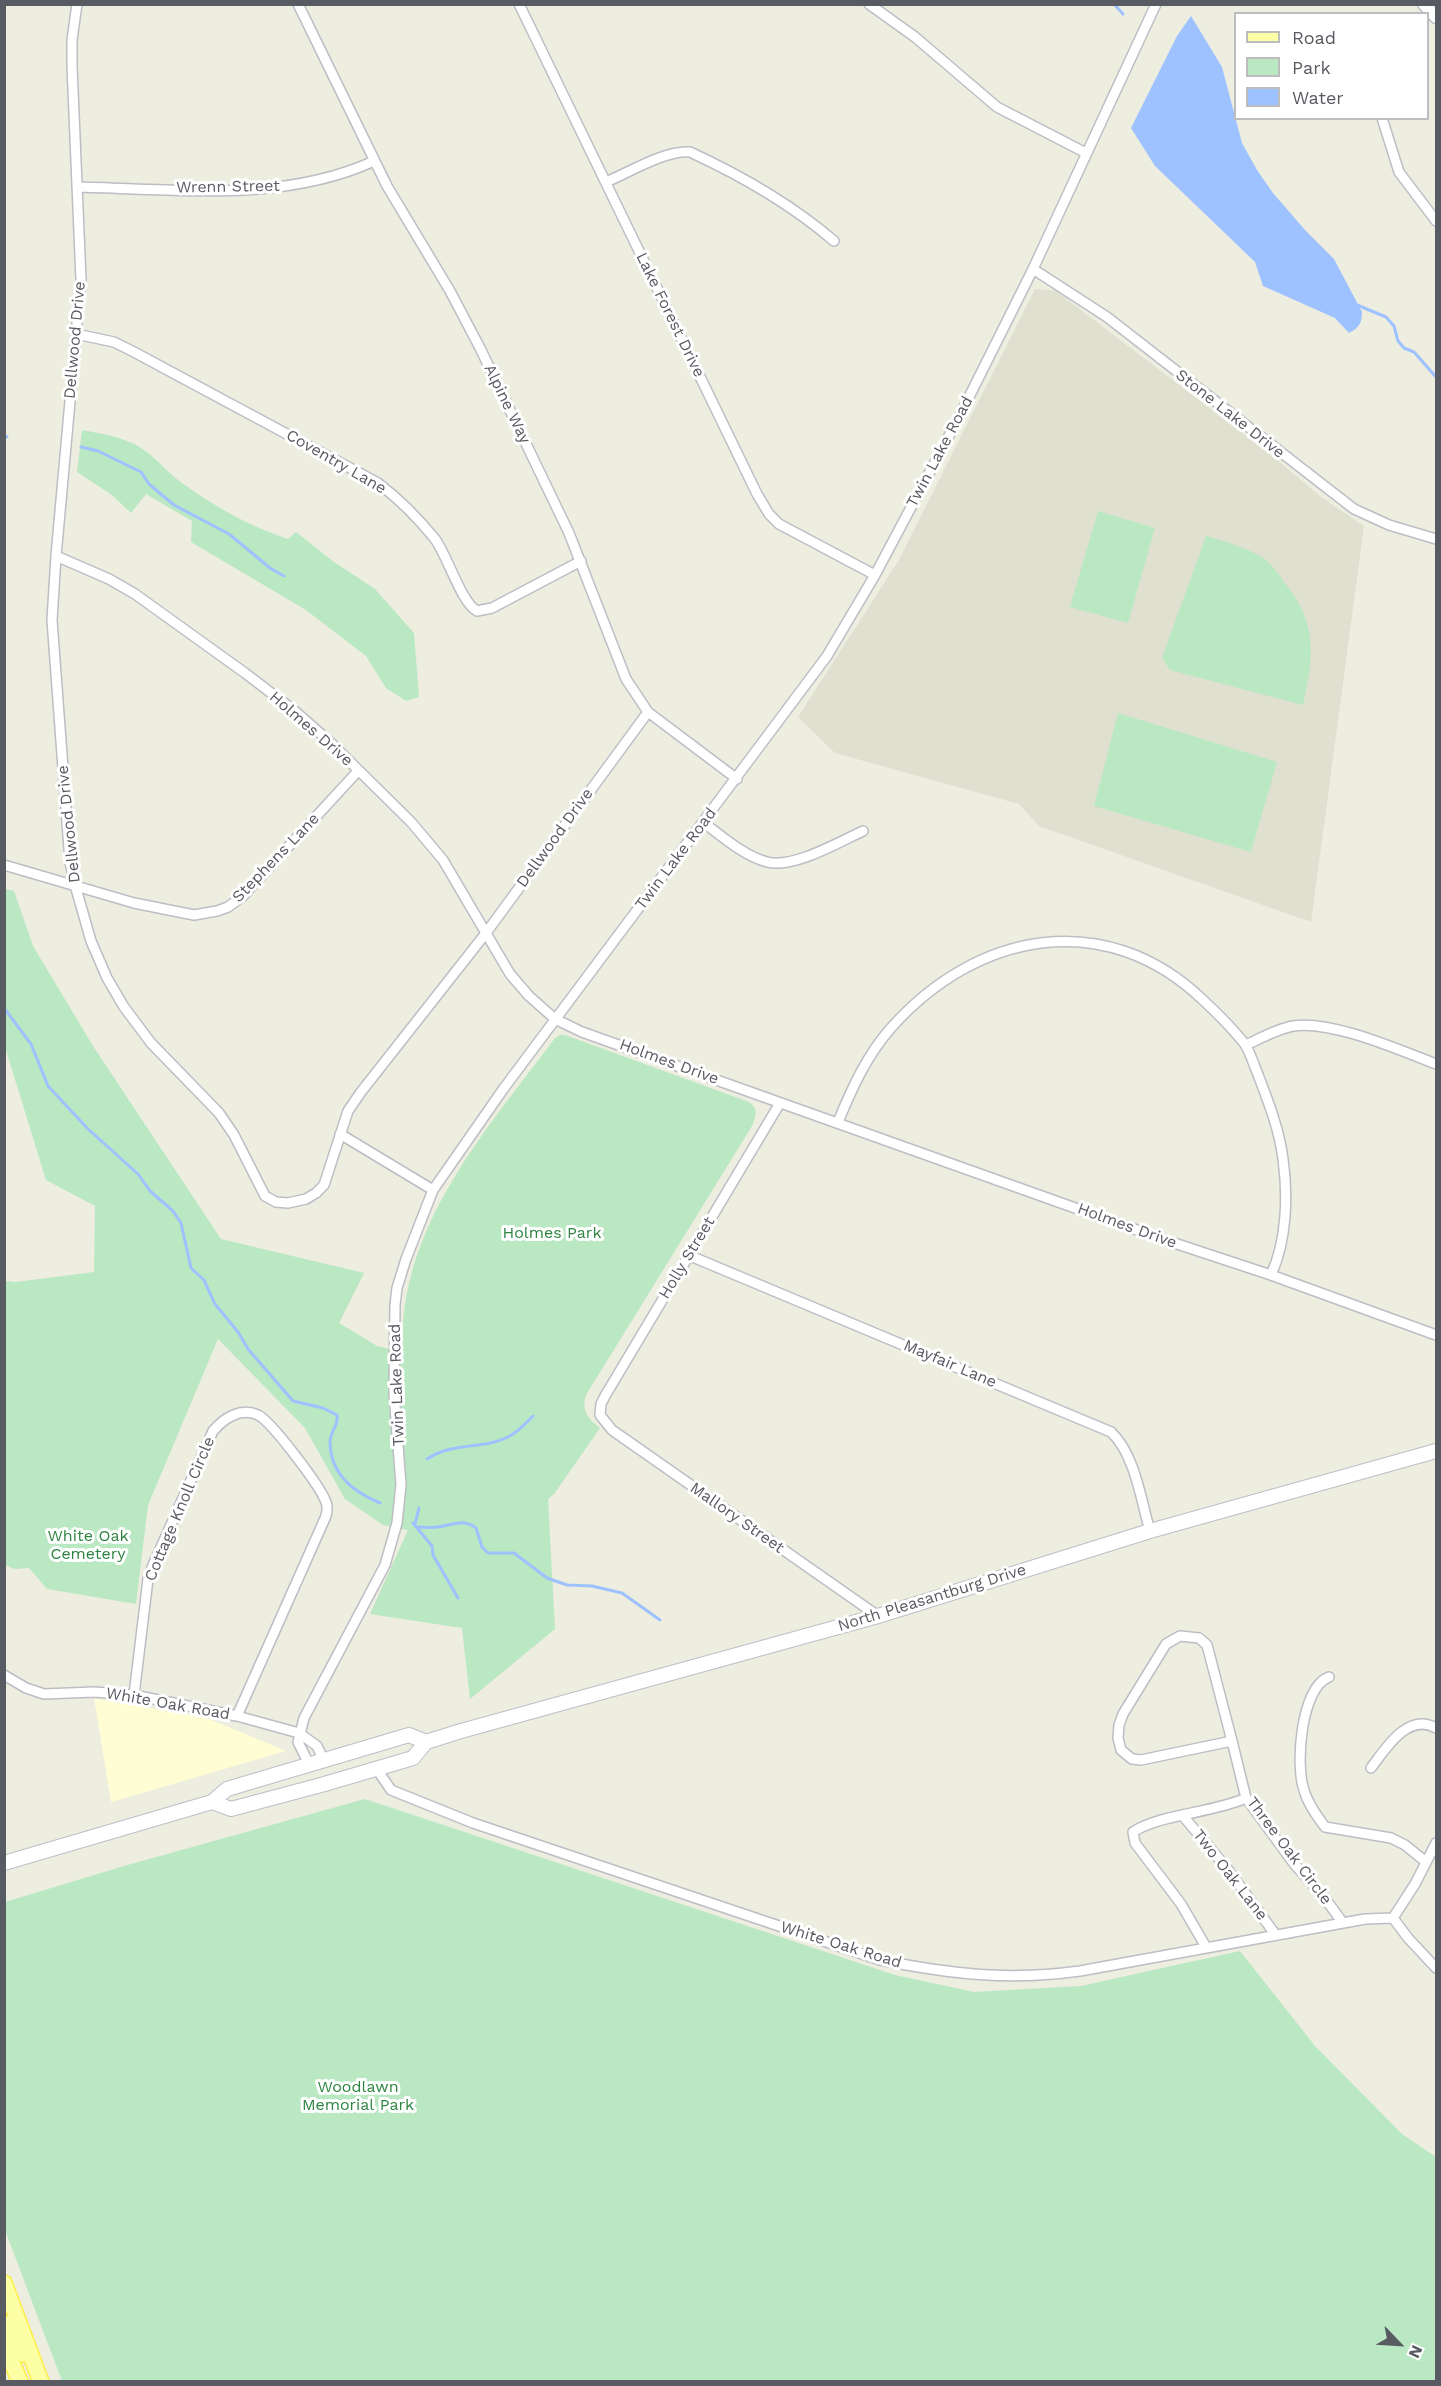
<!DOCTYPE html>
<html>
<head>
<meta charset="utf-8">
<style>
  body { margin:0 }
  #map { position:relative; width:1441px; height:2386px; overflow:hidden; background:#edede0; font-family:"Work Sans",sans-serif }
  canvas { display:block }
  .frame { position:absolute; inset:0; border:6px solid #595b62; pointer-events:none }
  .legend { position:absolute; left:1234px; top:12px; width:195px; height:108px; box-sizing:border-box; background:#fff; border:2px solid #bdbdc0; margin:0; padding:8px 10px; list-style:none; font-size:18px; color:#595b62 }
  .legend li { display:flex; align-items:center; gap:12px; height:30px }
  .legend b { width:30px; border:2px solid #bdbdc0 }
  .north { position:absolute; left:1369px; top:2314px; width:60px; height:60px; -webkit-text-stroke:4px #fff; paint-order:stroke; rotate:115deg; font-size:16px; font-weight:700; line-height:24px; text-align:center; color:#595b62 }
  .north::after { content:''; display:block; margin:auto; width:21px; height:27px; background:#595b62; clip-path:polygon(50% 0,100% 100%,50% 72%,0 100%) }
</style>
</head>
<body>
<div id="map">
<canvas width="1441" height="2386"></canvas>
<div class="frame"></div>
<ul class="legend">
<li><b style="height:8px;background:#fcffa3"></b>Road</li>
<li><b style="height:16px;background:#b9e8c2"></b>Park</li>
<li><b style="height:16px;background:#9ec2ff"></b>Water</li>
</ul>
<div class="north">N</div>
</div>
<script>
const g = document.querySelector('canvas').getContext('2d');
g.lineJoin = 'round';
function fill(path, color) { g.fillStyle = color; g.fill(path, 'evenodd'); }
function strokePath(path, color, width, dash) { g.strokeStyle = color; g.lineWidth = width; g.lineCap = dash ? 'butt' : 'round'; g.setLineDash(dash || []); g.stroke(path); }
function drawText(font, color, halo, rows, align = 'center') {
  g.font = font + ' "Work Sans",sans-serif'; g.lineWidth = 6; g.setLineDash([]); g.textBaseline = 'middle'; g.strokeStyle = halo; g.fillStyle = color; for (const [text, x, y, turn = 0] of rows) {
    g.save(); g.translate(x, y); g.rotate((+turn || 0) * Math.PI / 180); g.textAlign = isNaN(turn) ? turn : align; if (halo) g.strokeText(text, 0, 0); g.fillText(text, 0, 0); g.restore();
  }
}
const commercial = new Path2D(`
  M94,1698L207,1718L286,1751L111,1802Z`);
const education = new Path2D(`
  M1035,289L1056,291L1276,459L1321,497L1364,526L1311,922L1039,826L1019,804L835,753L798,717L899,560Z`);
const green = new Path2D(`
  M82,430C97,433 113,435 127,441C150,449 163,469 182,483C215,507 249,526 288,539L296,532L334,562L375,589L414,633L419,697L406,701L386,688L366,656L306,610L191,542L192,521L146,494L131,513L112,495L77,472Z
  M1098,511L1155,528L1128,623L1070,607Z
  M1206,536C1226,542 1249,548 1266,560C1273,566 1279,575 1284,582C1318,623 1314,657 1303,705L1170,670L1162,658Z
  M1118,713L1277,762L1251,852L1094,806Z
  M5,889L14,891L33,946L93,1046L221,1239L364,1273L339,1323L377,1346L403,1352C397,1228 486,1131 555,1038L560,1035H565L749,1102C759,1109 756,1116 752,1126L586,1395C581,1410 588,1419 600,1428L554,1494L548,1499L555,1629L470,1699L462,1628L370,1614L408,1530L383,1525L345,1499L305,1428L218,1339L148,1505L136,1604L47,1589L29,1568L15,1569L5,1565V1281L16,1282L94,1272L95,1206L46,1180L5,1047Z
  M365,1799L895,1975L974,1992L1081,1986L1240,1951L1315,2046L1402,2134L1436,2157V2381H62L5,2230V1902L124,1866Z`);
const water = new Path2D(`
  M1191,16L1222,67L1242,143L1257,170L1273,193L1305,230L1334,259L1362,312C1362,323 1359,328 1349,333L1335,318L1263,286L1255,262L1155,166L1131,128L1177,36Z`);
const stream = new Path2D(`
  M1114,4L1123,14
  M1357,305L1386,317L1394,326L1398,341L1404,348L1414,352L1436,377
  M4,435L7,437
  M81,447L98,451L141,472L149,484L174,505L229,534L270,568L284,576
  M4,1008L31,1044L48,1086L88,1129L138,1174L150,1191L173,1211L181,1223L191,1268L204,1280L215,1304L238,1332L248,1349L293,1401L323,1408L337,1415C339,1426 330,1431 330,1442C330,1473 353,1492 380,1503
  M427,1459C455,1441 482,1450 508,1437C518,1432 525,1424 533,1416
  M413,1523L432,1546L433,1555L458,1598
  M415,1524L419,1508
  M418,1527C424,1527 432,1528 438,1527C453,1525 463,1518 476,1528L482,1547L488,1553H514L547,1578L567,1585L592,1586L622,1593L660,1620`);
const minor = new Path2D(`
  M77,4L72,40V66L81,280L56,556L52,620L70,862L75,885L91,941L107,978L124,1007L151,1043L219,1113L234,1135L265,1196L276,1202L288,1203L306,1199L316,1193L324,1185L348,1111L361,1092L486,933L648,712
  M298,4L387,186L450,291L480,348L569,533L626,679L648,712L737,779
  M519,4L757,494L769,514L779,524L875,575
  M869,4L915,37L997,107L1086,153
  M1382,118L1399,172L1436,221
  M606,182C630,172 665,150 690,152C742,176 791,204 834,241
  M77,187C175,189 283,203 374,161
  M1033,269L1107,317L1354,509L1389,525L1436,539
  M76,334L114,342L134,352L378,483C399,499 418,518 435,539C448,557 461,602 477,611L492,608L581,561
  M56,556L109,579L135,594L245,673L296,712L331,743L411,822L443,860L510,974L529,996L555,1019L582,1032L1162,1239L1271,1275L1436,1335
  M704,823C723,837 744,856 767,862C793,869 839,842 863,831
  M4,865L134,903L194,915L217,911L228,907L243,896L358,771
  M1246,1045C1261,1038 1277,1029 1293,1026C1332,1020 1399,1050 1436,1064
  M780,1103L605,1396L601,1404L600,1415L612,1430L878,1616
  M838,1122C852,1088 867,1055 891,1028C977,931 1106,907 1203,1000C1217,1013 1232,1028 1244,1043C1250,1051 1253,1063 1257,1072C1268,1101 1279,1128 1283,1159C1288,1195 1287,1240 1271,1275
  M340,1134L433,1190
  M688,1255L1111,1432C1135,1454 1141,1501 1150,1531
  M1180,1636L1199,1638L1207,1645L1232,1741L1141,1760L1132,1759L1121,1750L1118,1738L1119,1725L1123,1714L1166,1644Z
  M4,1675L26,1688L44,1694L94,1692L134,1695L237,1716L299,1733L317,1746L323,1759
  M1329,1677C1301,1687 1295,1765 1304,1790C1308,1804 1317,1816 1325,1827L1391,1838L1405,1845L1426,1862
  M134,1695L148,1579L153,1565L213,1431C224,1418 241,1407 258,1415C272,1422 320,1486 326,1502C328,1507 327,1512 326,1516L237,1716
  M1232,1741L1246,1798L1295,1865L1324,1897L1343,1923
  M309,1764L298,1742L304,1718L385,1565L397,1523L401,1485L394,1393L395,1305L397,1288L406,1259L433,1190L504,1088L827,656L875,575L958,419L1033,269L1156,4
  M376,1768L391,1790L473,1823L880,1960C951,1974 1008,1981 1080,1971L1365,1919L1393,1918L1415,1884L1436,1843
  M1371,1768C1386,1748 1408,1712 1436,1728
  M1183,1816L1226,1867L1275,1934
  M1393,1918L1408,1938L1436,1968
  M1206,1947L1181,1904L1135,1843L1133,1832C1160,1814 1213,1813 1246,1798`);
const tertiary = new Path2D(`
  M1424,4L1436,17`);
const secondary = new Path2D(`
  M212,1802L231,1809L321,1785L413,1758L426,1742L461,1731L878,1616L1150,1531L1436,1451
  M4,1863L212,1802L227,1789L409,1735L426,1742`);
const primary = new Path2D(`
  M4,2283L41,2382
  M4,2323L23,2354
  M4,2343L20,2382`);
const streetNames = [
  ["Wrenn Street",228,187,-1],
  ["Lake Forest Drive",670,315,64],
  ["Dellwood Drive",75,340,-85],
  ["Alpine Way",507,404,64],
  ["Stone Lake Drive",1230,414,38],
  ["Twin Lake Road",940,452,-62],
  ["Coventry Lane",336,462,30],
  ["Holmes Drive",311,729,41],
  ["Dellwood Drive",69,824,-96],
  ["Dellwood Drive",555,838,-54],
  ["Stephens Lane",276,858,-46],
  ["Twin Lake Road",676,859,-53],
  ["Holmes Drive",669,1062,20],
  ["Holmes Drive",1127,1226,20],
  ["Holly Street",687,1258,-59],
  ["Mayfair Lane",950,1364,23],
  ["Twin Lake Road",397,1385,-92],
  ["Cottage Knoll Circle",180,1509,-67],
  ["Mallory Street",737,1518,35],
  ["North Pleasantburg Drive",932,1598,-17],
  ["White Oak Road",168,1704,10],
  ["Three Oak Circle",1289,1851,53],
  ["Two Oak Lane",1230,1875,52],
  ["White Oak Road",841,1945,17]
];
const parkNames = [
  ["Holmes Park",552,1233],
  ["White Oak",88,1536],
  ["Cemetery",88,1554],
  ["Woodlawn",358,2087],
  ["Memorial Park",358,2105]
];
fill(commercial, '#fffdd3');
fill(education, '#dfe0d0');
fill(green, '#b9e8c2');
fill(water, '#9ec2ff');
strokePath(stream, '#9ec2ff', 3);
strokePath(minor, '#bdbec5', 12);
strokePath(tertiary, '#bdbec5', 15);
strokePath(secondary, '#bdbfc7', 16);
strokePath(primary, '#fdee49', 18);
strokePath(minor, '#fff', 9);
strokePath(tertiary, '#fff', 12);
strokePath(secondary, '#fff', 14);
strokePath(primary, '#fcffa3', 15);
drawText('16px', '#595b62', '#fff', streetNames);
drawText('16px', '#2e8542', '#fff', parkNames);
</script>
</body>
</html>
